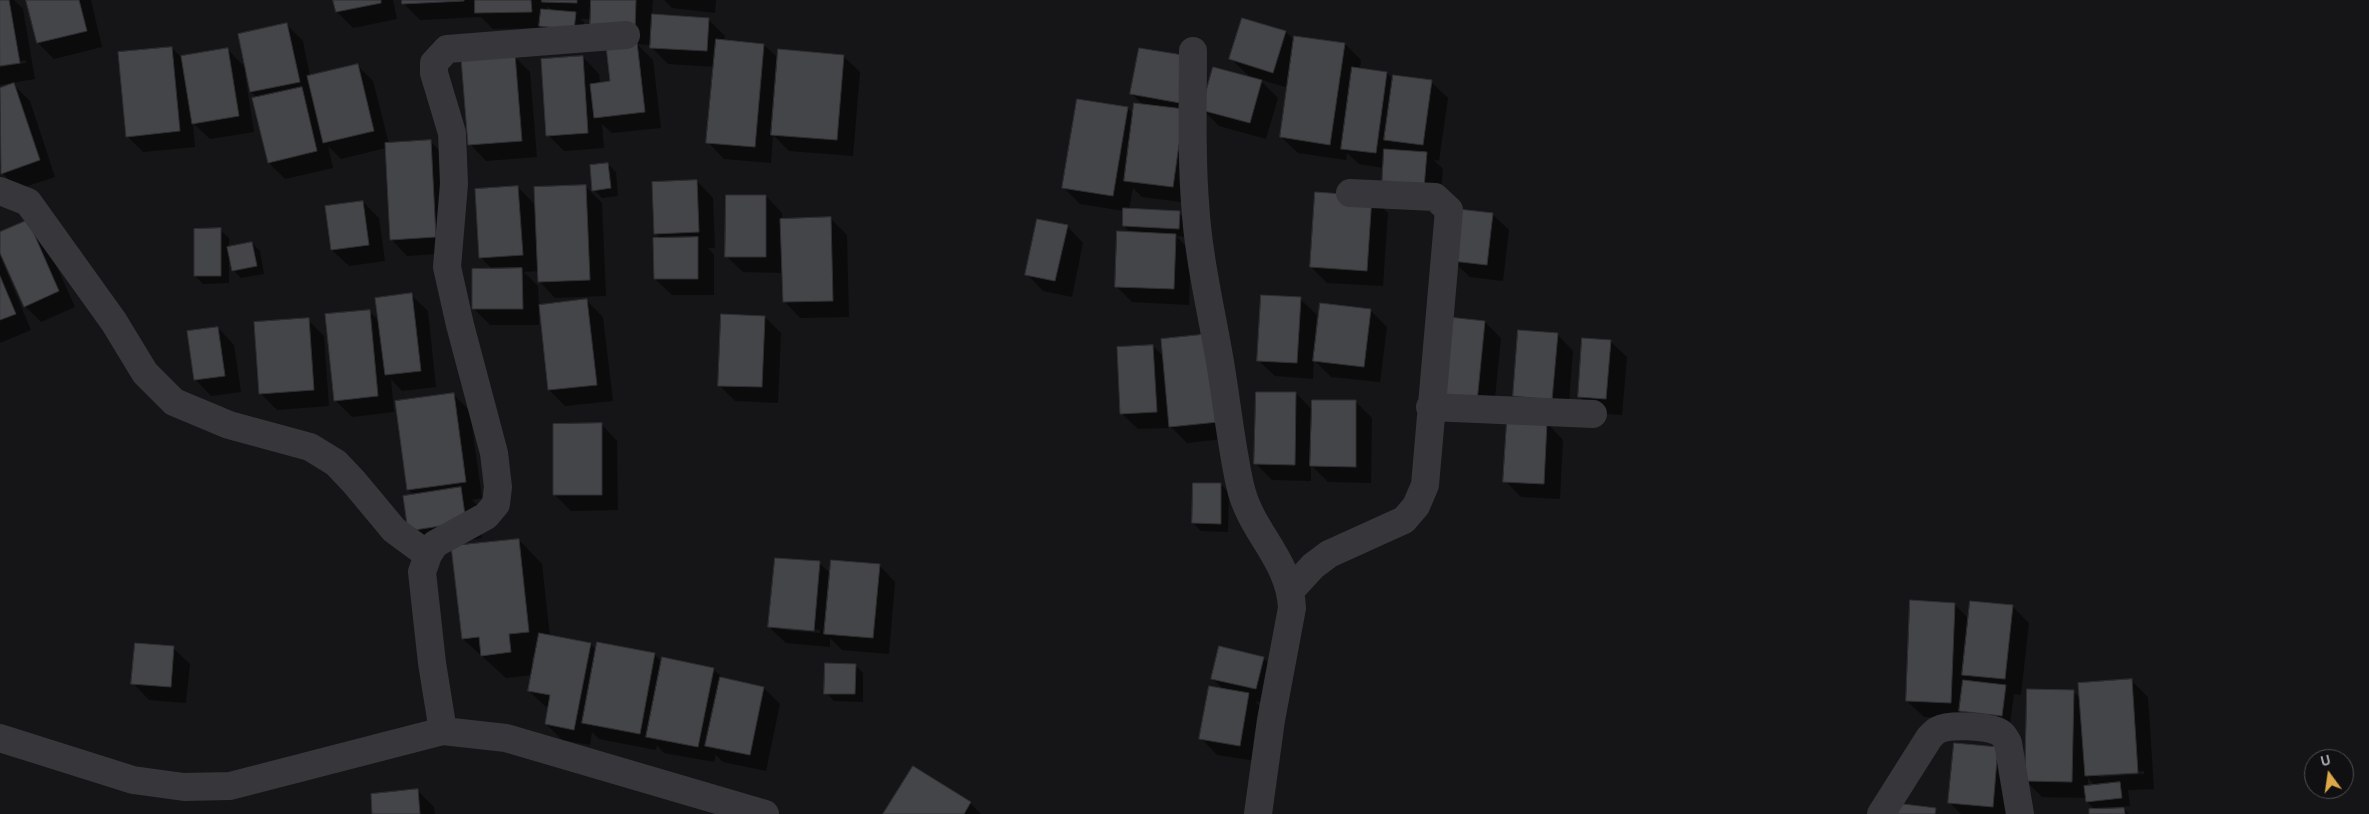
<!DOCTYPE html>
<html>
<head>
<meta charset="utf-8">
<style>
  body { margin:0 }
  #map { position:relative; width:2369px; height:814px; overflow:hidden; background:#151517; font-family:Ubuntu,sans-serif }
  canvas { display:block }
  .north { position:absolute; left:2304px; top:749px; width:50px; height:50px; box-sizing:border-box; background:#101012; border:1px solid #4d4f53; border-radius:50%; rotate:346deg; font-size:14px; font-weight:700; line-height:20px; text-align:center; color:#a9adb5 }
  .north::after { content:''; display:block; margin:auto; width:18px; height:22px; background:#dda847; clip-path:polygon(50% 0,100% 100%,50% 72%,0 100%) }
</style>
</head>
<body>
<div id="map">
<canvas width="2369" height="814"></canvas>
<div class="north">U</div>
</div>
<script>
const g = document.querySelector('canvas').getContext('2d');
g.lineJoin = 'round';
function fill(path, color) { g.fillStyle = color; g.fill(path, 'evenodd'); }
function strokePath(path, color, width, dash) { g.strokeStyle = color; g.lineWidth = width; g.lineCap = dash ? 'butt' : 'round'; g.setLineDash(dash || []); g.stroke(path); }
const shadow = new Path2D(`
  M0,0H14L23,9L35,79L0,85V67L26,63V60L0,65Z
  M28,0H91L102,47L54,59L38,43Z
  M334,0H393L397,19L353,28L337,12Z
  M403,0H653L652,15L708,19L725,36L724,41L764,45L779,59L843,56L860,72L853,156L789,151L773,135L771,163L724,159L708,142L715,67L668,64L651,47V45L637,44L653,60L661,128L612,133L602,124L604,148L564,151L548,135L583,57L599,74L600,84L612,83L607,47L592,19H580L584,22L582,37L542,28L493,29L481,17L420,20L403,3ZM547,6L553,11H547Z
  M664,0H716L715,13L672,8Z
  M287,25L303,41L310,76L357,65L373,81L389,144L430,141L447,158L452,253L407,256L391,239L386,148L341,159L328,146L333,168L285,179L269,163L258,98L251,92L247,73L245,74L254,132L210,139L193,123L195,147L143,152L127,136L172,48L181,57L227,49L246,68Z
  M1286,32L1295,41L1345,44L1361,60L1360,70L1387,73L1394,80L1431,82L1448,98L1439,161L1434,160L1443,169L1440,203L1384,168L1359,164L1347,153L1346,160L1298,153L1281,137L1288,88L1259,79L1278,98L1266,139L1219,126L1203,110L1251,78L1231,59Z
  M514,56L530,72L537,157L486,161L470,144Z
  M1188,58L1189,203L1142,197L1133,188L1129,210L1179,213L1187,221V237L1176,236L1191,251L1189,305L1132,302L1116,286L1131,233L1124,226V211L1080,204L1063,187L1128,108L1134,115L1143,105L1132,94Z
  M13,84L30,101L55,177L18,189L2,173L0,168V89Z
  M608,164L616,172L618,196L602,198L594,190Z
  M697,181L713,198L715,248H708L714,255V295H672L655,279L661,239L655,233Z
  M518,187L536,206L586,187L602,203L606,296L555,298L539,281V271L524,272L538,286L539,306L587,301L603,317L613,401L565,406L549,390L541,312H539V325H490L474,309L493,270L480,257Z
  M766,196L782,213V220L831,219L847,235L849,317L800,318L784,301L783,273L743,272L726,256Z
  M1371,197L1388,213L1383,286L1327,283L1311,267Z
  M363,202L379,218L385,261L349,266L332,250Z
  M1492,214L1509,230L1503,281L1470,277L1453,261Z
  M28,221L44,238L75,307L41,322L25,306L0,250V234Z
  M1067,226L1083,243L1072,297L1043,291L1027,274Z
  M220,230L229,238V248L252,243L260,251L264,274L241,278L233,270L229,257V283L203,284L195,276Z
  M0,256L31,330L0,343Z
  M411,295L428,311L436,387L402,391L391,379L394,412L352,417L335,400L369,311L379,321Z
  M1300,299L1317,315L1315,336L1370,310L1387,327L1380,382L1331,377L1314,360L1313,379L1275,376L1258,360Z
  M765,317L781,333L778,403L735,401L719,385Z
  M308,320L324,336L329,406L277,410L260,393Z
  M1485,322L1501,338L1493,418L1457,414Z
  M218,328L234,345L241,392L211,396L195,379Z
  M1557,334L1573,351L1568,415L1531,412L1514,396Z
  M1610,341L1627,357L1622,415L1595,413L1579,396Z
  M1153,346L1164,357L1233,438L1187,443L1172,428L1138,429L1121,413Z
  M1296,393L1313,411L1356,402L1372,418L1371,483L1328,482L1311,465V481L1272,480L1256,464Z
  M453,394L470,411L482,498L472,500L477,505L482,538L426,547L410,530L415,496L409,490Z
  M1547,423L1563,440L1560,499L1521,497L1505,481Z
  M601,424L617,441L618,510L571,511L555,495Z
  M1221,484L1229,493L1228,532L1201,531L1193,523Z
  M519,540L542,564L550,636L590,644L597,651L598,644L655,655L662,662L713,669L724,679L764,688L780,704L766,771L723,762L716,755L714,762L664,753L657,745L656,750L599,739L592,732L590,745L562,740L546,724L549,708L546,707L529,691L532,675L506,678L463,639ZM532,657H536L533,669Z
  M819,563L831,574L879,565L895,582L889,654L842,650L830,638V647L786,643L769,627ZM785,627L820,630V633L785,630Z
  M1954,604L1969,619L2012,606L2029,623L2021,695L2014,694L2010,724L1924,717L1907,701Z
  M173,648L190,664L186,703L149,700L133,683Z
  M1263,658L1280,674L1272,705L1255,701L1265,711L1256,761L1217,755L1201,738L1224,690L1212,678Z
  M855,665L863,673V702L834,701L826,693Z
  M2131,680L2148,697L2154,789L2128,790L2130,806L2116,807V810L2124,809L2129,814H2091L2096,810L2087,802V798L2042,797L2026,781L2073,691L2080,698ZM2144,771V774L2099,777V774ZM2088,778L2096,786L2088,787Z
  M1955,744L2014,764L2010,814H1961L1950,803Z
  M913,768L970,803L981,814H884Z
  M418,791L434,807L435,814H374Z`);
const building = new Path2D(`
  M0,0H9L20,63L0,66Z
  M26,0H79L87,31L37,43Z
  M333,0H381V3L336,12Z
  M402,0H464V1L402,4Z
  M475,0H531L532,12L475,13Z
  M542,0H577V3L542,2Z
  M591,0H636L635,29L590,28Z
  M541,9L576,12L574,30L539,26Z
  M652,14L709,18L707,51L650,48Z
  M1242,18L1286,31L1273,73L1229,59Z
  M287,23L300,82L250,92L238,34Z
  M1294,36L1345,43L1330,145L1280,137Z
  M716,39L764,44L755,147L706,143Z
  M637,42L645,112L594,118L590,84L610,81L606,46Z
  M172,47L180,131L126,137L118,52Z
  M228,48L239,116L192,124L181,56Z
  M1139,48L1189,56L1180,103L1130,94Z
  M778,49L844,55L837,140L771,135Z
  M515,54L522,141L468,145L461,58Z
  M583,56L588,133L546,136L541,59Z
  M358,64L374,131L323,143L307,76Z
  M1213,67L1262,80L1250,123L1201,110Z
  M1352,67L1387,72L1376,153L1341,149Z
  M1393,75L1432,80L1423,145L1384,140Z
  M14,83L40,160L1,174L0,88Z
  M302,87L317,151L268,163L252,98Z
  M1077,99L1128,107L1113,196L1062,188Z
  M1134,103L1184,109L1173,187L1124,181Z
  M431,140L436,237L390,240L385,143Z
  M1384,149L1427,152L1424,188L1382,185Z
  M608,163L611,188L592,191L590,165Z
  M697,180L699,232L654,234L652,182Z
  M586,185L590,280L538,282L534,187Z
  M518,186L523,255L479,258L475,189Z
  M1315,192L1372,196L1367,271L1310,267Z
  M726,195H766V257H725Z
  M363,201L369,245L331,250L325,206Z
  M1123,208L1180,211L1179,229L1123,226Z
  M1458,209L1493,213L1487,265L1452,261Z
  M831,217L833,301L783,302L780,219Z
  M1037,219L1068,225L1055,281L1025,275Z
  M28,220L59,291L24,307L0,253V232Z
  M221,228V276H194V229Z
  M1117,231L1176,234L1174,289L1115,287Z
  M698,237V279H654L653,238Z
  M252,242L257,266L232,271L227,247Z
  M522,268L523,309H472V269Z
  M0,276L16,314L0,320Z
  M412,293L421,371L385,375L375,298Z
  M1261,295L1301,297L1297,363L1257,361Z
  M587,299L597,385L548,390L539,305Z
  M1320,303L1371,309L1364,367L1313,361Z
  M370,310L378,396L334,401L325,314Z
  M721,314L765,316L762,387L718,386Z
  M1448,317L1485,321L1477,402L1439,398Z
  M309,318L314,390L259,394L254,322Z
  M218,327L225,376L194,380L187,331Z
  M1518,330L1558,333L1552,400L1513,396Z
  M1209,334L1218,422L1169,427L1161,339Z
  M1582,338L1611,340L1606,399L1578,397Z
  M1153,345L1157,412L1120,414L1117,347Z
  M1256,392H1296L1295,465L1254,464Z
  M454,393L466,482L407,490L395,401Z
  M1312,400H1356V467L1310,466Z
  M1507,420L1547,422L1544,484L1503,482Z
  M602,423V495H553V424Z
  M1193,483H1221V524L1192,523Z
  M461,487L466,522L408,531L403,496Z
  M519,539L529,632L509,634L511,652L481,656L479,637L462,639L451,546Z
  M775,558L820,561L814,631L768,627Z
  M831,560L880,564L873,638L824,634Z
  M1910,600L1955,603L1951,703L1906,701Z
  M1970,601L2013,605L2005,679L1962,675Z
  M539,633L591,643L574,730L545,724L550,695L528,691Z
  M597,642L655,653L640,734L582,723Z
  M135,643L174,646L171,687L131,684Z
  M1219,646L1264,657L1256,689L1211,679Z
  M662,657L714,668L698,747L646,737Z
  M825,663L856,664L855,694H824Z
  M720,677L764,687L750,755L705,746Z
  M2132,679L2138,773L2085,776L2078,683Z
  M1963,680L2006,685L2002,716L1959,711Z
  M1209,686L1249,693L1240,746L1199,739Z
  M2027,689L2074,690L2072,782L2025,781Z
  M1954,743L1998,747L1993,807L1948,803Z
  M913,766L971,802L964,814H883Z
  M2120,782L2122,798L2086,802L2084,786Z
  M418,789L420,814H372L371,794Z
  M1895,803L1936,808L1935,814H1894Z
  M2124,808L2125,814H2089V809Z`);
const minor = new Path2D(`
  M1193,51C1193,101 1191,152 1195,202C1198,256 1211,309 1220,362C1227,403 1231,445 1240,485C1250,532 1290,559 1292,608L1271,720L1258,814
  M0,191L28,202L114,322L145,373L174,402L229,425L310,447L336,463L354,482L394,530L428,555
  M1430,407L1593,414
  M1291,590L1313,566L1329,554L1404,520L1416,506L1425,485L1449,210L1435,197L1350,193
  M443,731L432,663L422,572L428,555L435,544L486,516L496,504L498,487L494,453L460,325L447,267L454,184L452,133L434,73V63L447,49L626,35
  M0,738L133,780L184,787L230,786L443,731L506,738L765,814
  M1881,814L1929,738C1931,736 1934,732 1938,730C1949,724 1985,726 1997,731C2003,733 2005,738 2008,743L2020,814`);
fill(shadow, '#0007');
fill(building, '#444549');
strokePath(building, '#2f2f32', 1);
strokePath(minor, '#37373b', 28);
</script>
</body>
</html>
